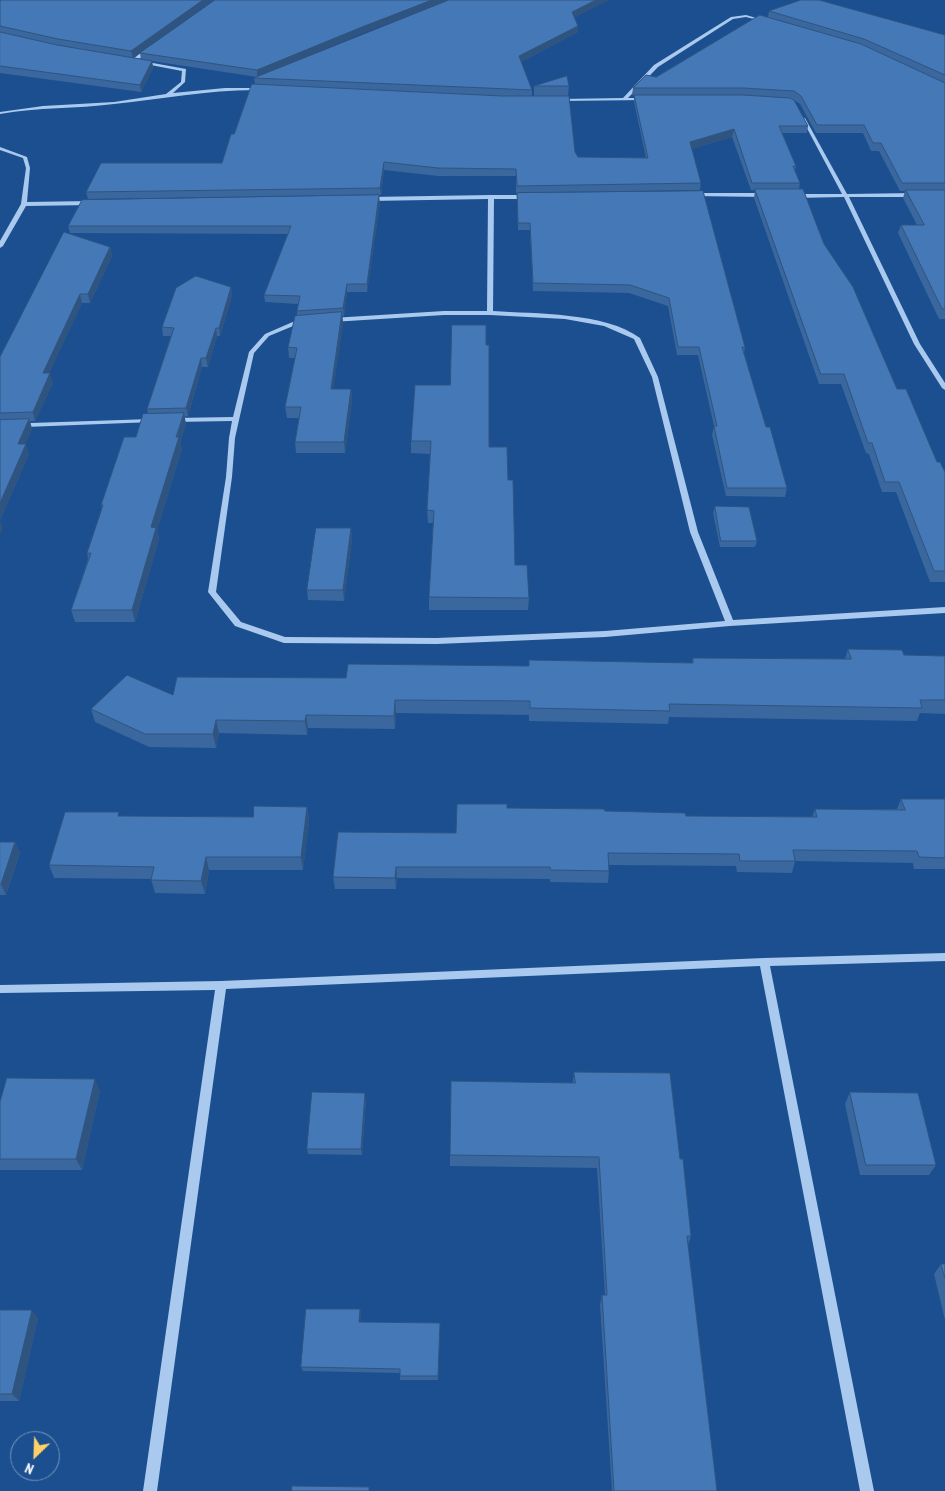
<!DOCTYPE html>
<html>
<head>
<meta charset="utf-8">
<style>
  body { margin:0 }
  #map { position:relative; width:945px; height:1491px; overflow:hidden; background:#1b4f8f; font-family:"PT Sans Narrow",sans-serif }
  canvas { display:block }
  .north { position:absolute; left:10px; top:1431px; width:50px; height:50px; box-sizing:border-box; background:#1b4f8f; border:1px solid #7695bc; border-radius:50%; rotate:204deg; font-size:14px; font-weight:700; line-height:20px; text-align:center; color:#fff }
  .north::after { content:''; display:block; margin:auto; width:18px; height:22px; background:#ffd166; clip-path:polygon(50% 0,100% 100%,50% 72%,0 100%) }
</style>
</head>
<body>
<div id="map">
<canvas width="945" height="1491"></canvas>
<div class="north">N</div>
</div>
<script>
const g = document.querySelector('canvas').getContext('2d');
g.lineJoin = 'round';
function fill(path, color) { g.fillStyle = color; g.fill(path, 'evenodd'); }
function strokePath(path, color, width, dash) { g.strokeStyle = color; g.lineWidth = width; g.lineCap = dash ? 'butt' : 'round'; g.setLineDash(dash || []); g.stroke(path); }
const minor = new Path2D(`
  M746,15L767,21L765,22L746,17L733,19L658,67L628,98H644L646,100L560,101L558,100L560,99L623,98L654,65L731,17Z
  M149,46L152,47L136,62H132V60Z
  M142,61L186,69L185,82L173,93L225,88H262L264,89L262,90C212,89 164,99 114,104C76,109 38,107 0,114V112L43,106L114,102L166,94L181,82L182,71L140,63Z
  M801,117L805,118L847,194L916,193L919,195L916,197H849L920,344L945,383V390L942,388L914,344L844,197L794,198L791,196L794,194H842Z
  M0,147L27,157L30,168L27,202L91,201L94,203L91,205L26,206L3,246L0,248V241L21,204L26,168L23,158L0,150Z
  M694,193H766L769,195L766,197L692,196V194Z
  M491,195H528L531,197L528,199H494L493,311C535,314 605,312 640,338L658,377L698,532L733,620L945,607V613L730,626L605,637L437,644L284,643L235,626L208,592L226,477L229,438L232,421L174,422L171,420L174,418L233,417L249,352L265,334L295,321L304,320L307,322L304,324H298L269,336L254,353L235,438L232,477L216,592L241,622L285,637L437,638L605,631L725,621L690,532L652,377L634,339L604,326L565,319L490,315H444L332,322L329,320L332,318L444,311H487L488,199L369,201L366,199L369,197Z
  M151,419L153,420V422L0,428V424Z
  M945,953V961L770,966L874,1491H860L760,966L226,989L157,1491H143L215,990L0,993V985L221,981L764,958Z`);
const wall = new Path2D(`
  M0,0H213L133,58L141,59L140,53L449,0L362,33L257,77L152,61L153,68L141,92L0,73Z
  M449,0H609L574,17L578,32L521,62L532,90V96H534V86H569L568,96L575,152L578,157L646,158L634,102V95H632L633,88L656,77L768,17L769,11L945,35V319H939L898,233L901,225H917L903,198L905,191H900L879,151H871L863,133H816L800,104L792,99L808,126L807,133H782L796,166L795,171L800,183L799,189L824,244L897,389L937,462L945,472V582H930L896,492H882L869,454L866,453L841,384H819L754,198L755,190H751L732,137L692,149L701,183L700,190L516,193V176H438L384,170L381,195L88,199L86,192L222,163L255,85L254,78Z
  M517,193L745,347L744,353L766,427L787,488L785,497L726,496L712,435L714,426L698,355H677L668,306L629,293L533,291L530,230H518Z
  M380,203L367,292H347L344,316H342L343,323L333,389H351L352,400L345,453H296L295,442L299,418H287L285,407L295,358H289L288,347L297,316V311L298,304L265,302L264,295L288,234L70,233L68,226Z
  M110,247L112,256L90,303H82L49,373L53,383L35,421H30L32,429L25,444L29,454L0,520V357Z
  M231,287L232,296L220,336H217L208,367H202L188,416L184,417L186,424L180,443L182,449L157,530L159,539L135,622H75L71,610L88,559L87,553L102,509L101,505L148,414L147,409L171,336H163L162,327Z
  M415,385L489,447L508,480L515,565L529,598L528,610H429V597L433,523H428L427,510L430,454L411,453V441Z
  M715,506L757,541L755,547H720L713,513Z
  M351,528L352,539L344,601L308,600L307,590Z
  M848,649L904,655L945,656V714L920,713L917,721L669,717L668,724L529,721V715L396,713L395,729L308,728L307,735L219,733L216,748L149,747L95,722L91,709L173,695L346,678L528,666L692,663L693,658L845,659Z
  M901,799H945V869H914L913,863L795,861L792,873L737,872L736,866L609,865V871L608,883L550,882V879L397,878L396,889H335L333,877L456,833L507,808L605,811L686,816L812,817L815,809H897Z
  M307,807L309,820L303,870H209L205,894L155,893L151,879L54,878L49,865L120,816L253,817Z
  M0,842H15L20,853L6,895H0Z
  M574,1072L680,1159L691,1236L688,1245L717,1491H612L600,1305L602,1295H605L597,1168L450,1166V1155L573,1082Z
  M100,1091L82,1170H0V1102Z
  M850,1092L936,1165L929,1175H860L845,1104Z
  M366,1099L362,1155L308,1154L307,1149Z
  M941,1264H945V1320L934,1274Z
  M360,1309L361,1314L360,1322L440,1323L438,1380H400V1373L303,1371L301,1367Z
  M0,1310L38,1318L19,1401H0Z`);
const shadedWall = new Path2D(`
  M203,0H213L133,58L131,51Z
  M432,0H449L362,33L257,77V70L362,27Z
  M596,0H609L572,19V12Z
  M578,26V32L519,63V56Z
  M152,61L153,68L141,92L140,85Z
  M734,129L732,137L689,150L690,142Z
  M384,162V170L381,195L380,188Z
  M379,195L380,203L367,292V284Z
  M110,247L112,256L90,303L88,294Z
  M347,284V292L344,316L343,308Z
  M231,287L232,296L220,336L219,328Z
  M80,294L82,303L45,383L43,373Z
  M342,312L343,323L332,400L331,389Z
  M216,328L217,336L208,367L206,358Z
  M201,358L202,367L188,416L186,408Z
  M50,373L53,383L35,421L33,412Z
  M351,389L352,400L345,453L344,442Z
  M184,413L186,424L180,443L182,449L157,530L159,539L135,622L132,610L151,527Z
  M29,419L32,429L21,454L18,444Z
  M26,444L29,454L0,520V503Z
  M0,520L3,528L0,535Z
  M351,528L352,539L344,601L343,590Z
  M395,700L396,713L395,729L394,716Z
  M306,715L308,728L307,735L305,721Z
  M216,720L219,733L216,748L213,734Z
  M307,807L309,820L303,870L301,857Z
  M15,842L20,853L6,895L1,884Z
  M206,857L209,870L205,894L201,881Z
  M396,867L397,878L396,889L395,878Z
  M95,1079L100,1091L82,1170L76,1159Z
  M365,1093L366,1099L362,1155L361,1149Z
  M360,1309L361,1314L360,1327L359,1322Z
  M32,1310L38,1318L19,1401L12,1394Z`);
const building = new Path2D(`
  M2,0H203L131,51L58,39L0,26V1Z
  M215,0H432L362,27L257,70L140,53Z
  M449,0H596L572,12L578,26L519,56L532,90L254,78Z
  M801,0H819L945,35V75L864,39L769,11Z
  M760,15L861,44L945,83V183H902L881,143H873L864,125H817L801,96L794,91L743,88H633L646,75L656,77Z
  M0,32L57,45L152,61L140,85L0,66Z
  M567,76L569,86H534Z
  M252,84L502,96H569L575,152L578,157L648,158L634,95H743L790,98L794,100L808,126H779L796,166H793L800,183H752L734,129L690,142L701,183L517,186L516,169L438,168L384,162L380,188L86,192L101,163H222L231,134H234Z
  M755,189H803L824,244L853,287L897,389H906L937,462H940L945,472V571H934L899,482H885L872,443H868L844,374H821Z
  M906,190H945V309H942L901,225H924Z
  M703,191L745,347H742L766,427H770L787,488H727L714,426H717L699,347H678L669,298L630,285L533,283L530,223H518L517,193Z
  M379,195L367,284H347L343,308L297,311L300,296L264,295L291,226H68L82,200Z
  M64,232L110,247L88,294H80L43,373H50L33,412L0,413V357Z
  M196,276L231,287L219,328H216L206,358H201L186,408L147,409L174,328L162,327L176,288Z
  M342,312L331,389H351L344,442H295L301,407H285L297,348L288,347L295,316Z
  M452,325H486V345H489V447H507L508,480H513L515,565H527L529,598L429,597L434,511L427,510L431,441H411L415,385H450Z
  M184,413L176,437H179L151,527L156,528L132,610H71L91,553H87L103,505H101L124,437H136L143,414Z
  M29,419L18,444H26L0,503V420Z
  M715,506L749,507L757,541H721Z
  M316,528H351L343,590H307Z
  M848,649L902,650L904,655L945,656V700H920L922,708L669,704L670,711L530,708V701L395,700L394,716L306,715L305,721L216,720L213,734H145L91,709L127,675L173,695L177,677L346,678L348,664L529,666V660L693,663V658L851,659Z
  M901,799H945V858L919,857L917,851L793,850L795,861H740L739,854L608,853L609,871L551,870L550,867H396L395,878L333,877L338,832L456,833L457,804H507V808L604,809L605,811L685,813L686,816L817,817L815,809L905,810Z
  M254,806L307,807L301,857H206L201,881L151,880L154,867L49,865L65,812H119L118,816L253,817Z
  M0,842H15L1,884H0Z
  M574,1072L670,1073L680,1159H683L691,1236H687L717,1491H614L602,1295H607L599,1157L450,1155L451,1081L575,1083Z
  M7,1078L95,1079L76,1159H0V1102Z
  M312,1092L365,1093L361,1149H307Z
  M850,1092L918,1093L936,1165H866Z
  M941,1264H945V1278Z
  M306,1309H360L359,1322L440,1323L438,1376H400V1369L301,1367Z
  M0,1310H32L12,1394H0Z
  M292,1486L369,1487V1491H292Z`);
fill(minor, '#a9c9ee');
fill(wall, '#3a679d');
fill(shadedWall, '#305480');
fill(building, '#4478b7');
strokePath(building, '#305480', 1);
</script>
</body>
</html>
